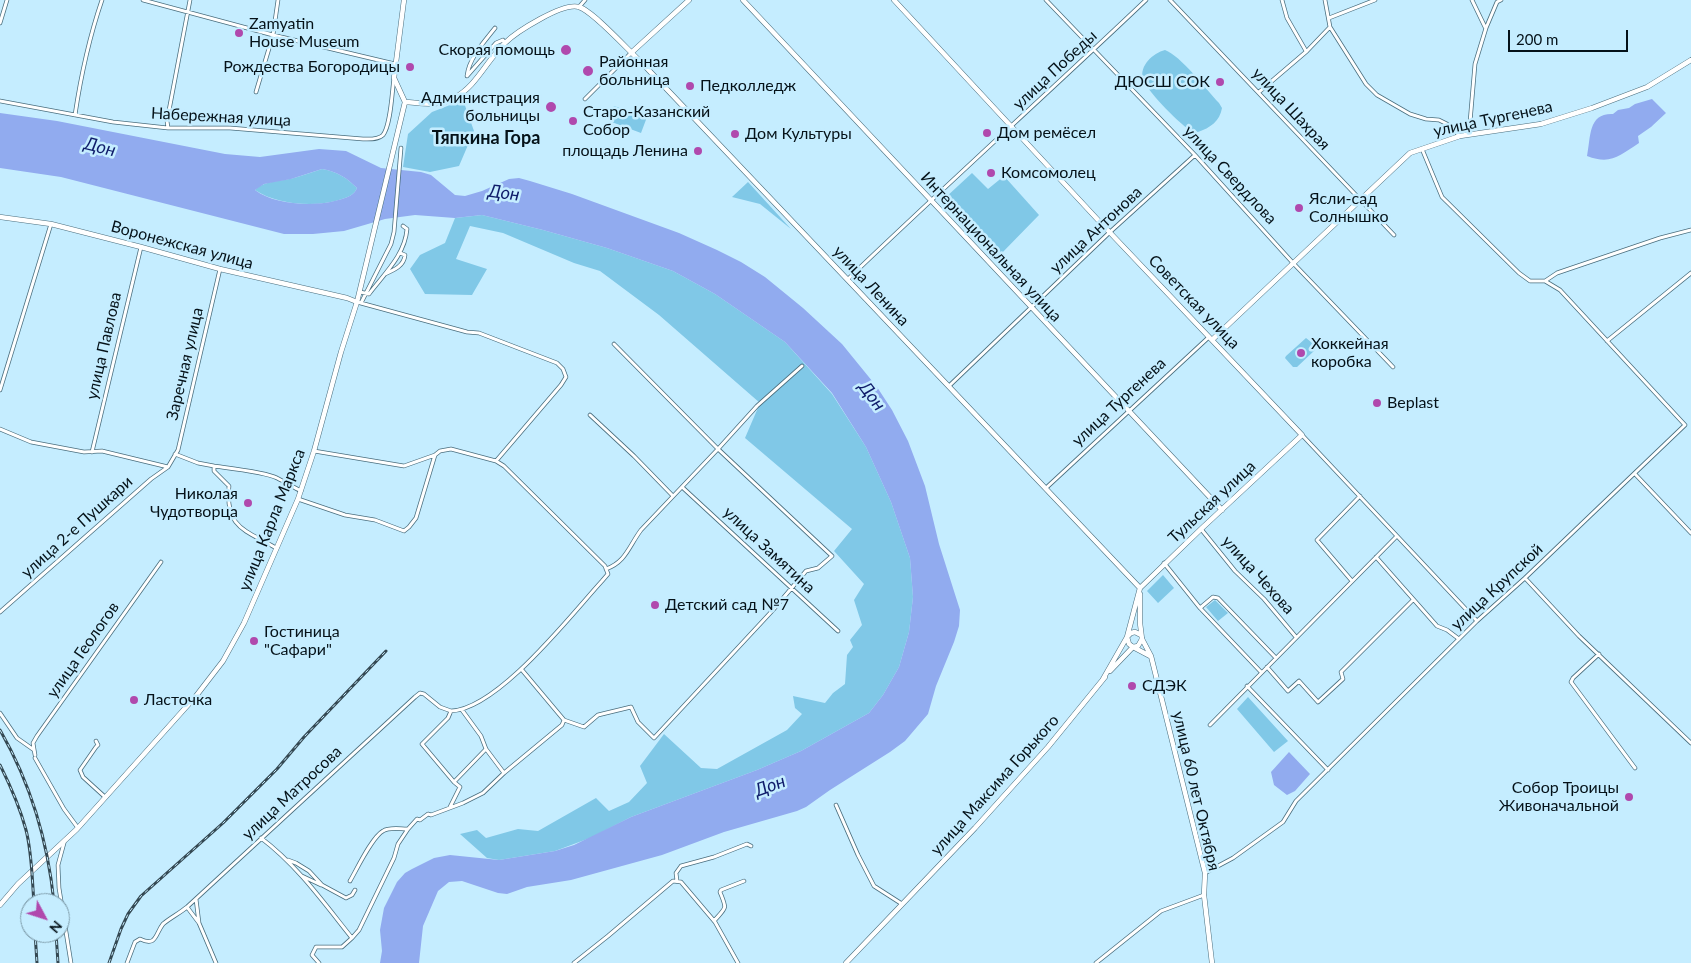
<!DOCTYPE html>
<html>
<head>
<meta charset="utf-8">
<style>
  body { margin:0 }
  #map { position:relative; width:1691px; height:963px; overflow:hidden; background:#c5edff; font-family:Lato,sans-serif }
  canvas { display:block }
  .north { position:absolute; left:20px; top:893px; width:50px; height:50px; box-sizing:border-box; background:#c5edff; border:1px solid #7895a3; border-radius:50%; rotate:130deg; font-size:14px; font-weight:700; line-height:20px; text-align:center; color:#051219 }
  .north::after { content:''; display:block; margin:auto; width:18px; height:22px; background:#b049ad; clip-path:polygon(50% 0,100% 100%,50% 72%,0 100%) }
  .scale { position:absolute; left:1508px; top:30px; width:120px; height:22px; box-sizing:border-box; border:2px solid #051219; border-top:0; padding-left:6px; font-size:15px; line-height:18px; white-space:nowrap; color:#051219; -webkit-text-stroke:4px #c5edff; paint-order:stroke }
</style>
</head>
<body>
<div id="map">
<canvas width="1691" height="963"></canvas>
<div class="north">N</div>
<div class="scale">200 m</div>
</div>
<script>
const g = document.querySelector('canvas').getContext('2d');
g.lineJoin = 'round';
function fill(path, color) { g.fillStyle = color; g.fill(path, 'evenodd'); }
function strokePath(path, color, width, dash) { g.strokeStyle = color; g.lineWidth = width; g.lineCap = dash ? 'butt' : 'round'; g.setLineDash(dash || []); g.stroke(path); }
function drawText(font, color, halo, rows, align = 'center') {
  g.font = font + ' Lato,sans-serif'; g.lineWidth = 5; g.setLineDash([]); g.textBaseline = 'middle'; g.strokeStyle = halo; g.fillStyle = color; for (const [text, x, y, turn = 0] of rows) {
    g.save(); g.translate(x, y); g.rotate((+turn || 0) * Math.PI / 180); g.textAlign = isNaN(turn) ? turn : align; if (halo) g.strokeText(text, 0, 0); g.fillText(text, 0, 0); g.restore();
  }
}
const green = new Path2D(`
  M1165,50C1181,56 1206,89 1219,103L1222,108C1220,121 1210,128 1198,132C1194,131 1190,131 1187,128C1177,121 1146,90 1143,79C1139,66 1153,53 1165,50Z
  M463,100L474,131L459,166L430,172L403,167L408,134L432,112Z
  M614,106L647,117L641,133L609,121Z
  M322,169C336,171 347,178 357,188C354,195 348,197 342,199C317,208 277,205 255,190C263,181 282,181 294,178C304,175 313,172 322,169Z
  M972,173L988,189L1004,176L1039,215L999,256L945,198Z
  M748,182L791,229L760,204L732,197Z
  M482,215L543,230L607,248L673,271L715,294L785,342L832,394L866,447L891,502L910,558L913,597L909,632L899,667L883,695L869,713L801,751L757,770L631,817L590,838L555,851L499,860L487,858L460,834L477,830L486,838L518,829L538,831L596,798L609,811L629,802L647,783L640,766L664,734L701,768L717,769L787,730L802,714L795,708L793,696L825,703L833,693L845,684L847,655L853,647L850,640L862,625L854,600L864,584L834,551L852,529L745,438L760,403L659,315L600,271L574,263L503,233L470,226L456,259L487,269L472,295L425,294L410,269L420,255L445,243L455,218Z
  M1306,338L1315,345V350L1297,367H1293L1285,358L1286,356Z
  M1163,575L1174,588L1158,603L1147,591Z
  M1215,600L1228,613L1218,621L1206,607Z
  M1248,697L1288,741L1274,752L1237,709Z`);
const water = new Path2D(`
  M1652,99L1666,113L1651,127L1638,136L1639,143C1619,156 1611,165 1587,156C1591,136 1588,113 1613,114L1618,110L1629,108L1635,104Z
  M0,113L57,121L225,154L260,157L319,149L346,151L381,168L421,172L431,175L455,195L465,196L482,191L509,179L519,178L530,181L572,194L679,233L717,250L741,262L765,277L803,308L842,344L877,387L892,410L908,441L925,486L939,544L960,610L959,626L954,642L936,686L928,714L905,741L890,752L830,790L806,807L797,811L724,832L662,855L571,880L527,887L507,894L498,893L462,881L449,882L438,891L423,926L419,963H380L382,951L380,930L384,908L397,882L405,873L412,869L434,858L450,855L499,860L555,851L574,845L631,817L757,770L801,751L869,713L883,695L899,667L909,632L913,597L910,558L891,502L866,447L832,393L785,342L715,294L673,271L607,248L543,230L482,215L455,218L415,215L385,219L344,231L313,234H284L61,177L0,168ZM322,169C336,171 347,178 357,188C354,195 348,197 342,199C318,207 276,206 255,190L264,184L291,179Z
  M1289,752L1310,774L1295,791L1287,795L1274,785L1271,772Z`);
const minor = new Path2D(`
  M143,0L273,35L395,64
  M1046,0L1195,155L1293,263L1393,367
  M1170,0L1394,235
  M1282,0L1287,18L1306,51
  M1325,0L1330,27L1366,84L1377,95L1410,114L1426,119L1439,120L1447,124L1460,136
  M1472,0L1485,27
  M579,7L585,0
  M1329,18L1375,0
  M0,23L7,0
  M495,28C484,42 469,58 467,76L496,43L503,40L505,43
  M256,92L273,35L278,0
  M1259,92L1307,51L1330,27
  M585,99L631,53
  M0,101L113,122L168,128H230L363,139C369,139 378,140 383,135C391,125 392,91 394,78
  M75,115C81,75 89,38 102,0
  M168,128L167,121L190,0
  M1469,134L1475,64L1486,28L1497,2L1501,0
  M385,274C394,270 404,266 405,255L400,253
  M848,279C946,185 1047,94 1146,0
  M1545,281L1557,273L1660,238L1691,230
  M360,292L369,294C384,274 405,255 407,229L403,226
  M357,302L467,332L479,333L557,363L563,369L566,377L561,385L496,461
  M361,303L391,244L394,232L401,148
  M1607,341L1691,273
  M949,386L1110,232L1195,155
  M0,390L51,224
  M590,415L634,456L673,496
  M0,429L31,442L84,452L102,451L168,467
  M1302,435L1477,621
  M314,451L404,466L435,455L440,451L451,449L496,461L504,466L605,566L608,574L602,581C570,616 498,709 451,711L448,718L422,744L454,782L486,749
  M92,452L141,247
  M175,454L198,463L214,466V471L229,486C225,529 246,530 276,548
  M214,466C228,468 266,472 277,478C285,482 293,487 301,491
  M1635,474L1691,533
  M682,487L838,631
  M1046,488L1209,337
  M298,499L345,515L375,520L404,531L409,527L416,518L435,455
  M1201,529L1235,571L1264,599L1296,637
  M1376,557L1437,626L1447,630L1459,639
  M1164,563L1200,608L1261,672
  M606,569C626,562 629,546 641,530L718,449L614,344
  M1525,578L1579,636L1691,743
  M1352,581L1317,540L1360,496
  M1200,608L1213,597L1218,598L1276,658
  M0,612L151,479L168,467L178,450L220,269
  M1599,654L1573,678L1571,682L1635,768
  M1267,667L1288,691L1299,681L1318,702L1343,679L1341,672L1413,600
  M1247,686L1328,770
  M0,713L17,738L34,750
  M564,720L584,727L598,715L631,707L638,722L654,738L773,610L806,571L818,568L832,556L718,449L757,406L802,366
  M1210,725L1397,536
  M96,741L98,745L96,747L80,770L83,777L105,797
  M35,755L33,743L37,736L161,562
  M35,758L64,809L78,828
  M504,773L562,725L564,720L522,670
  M836,805L858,855L874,886L902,904
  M450,807L460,787L454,782
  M261,838C297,865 324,903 352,938L342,947H316L312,955L319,963
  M64,843L58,865L59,888L71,963
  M288,860L296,863L309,871L322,885L346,898L352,895L355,890
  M1205,873L1233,858L1283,822L1296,801L1477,621L1525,578L1685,425L1560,290L1545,281H1530L1519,273L1442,197L1422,149
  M302,876L321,885
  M350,881C357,869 372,837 383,831C389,827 400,829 407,829
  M677,881L676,873L681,866L714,857L747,844L751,846
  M187,907L199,923L196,899
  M714,921C727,906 727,910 720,892L721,890L744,881
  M199,923L216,963
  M352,938L359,930L394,858L398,844L408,829L417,819L420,820L428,814L431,815L463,803L483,793L504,773L486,749L481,736L462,710
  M127,963L135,942L140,939C157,947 155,934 163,924C170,918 180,913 187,907L415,697L420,693L424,694L440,707L451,711
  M574,963L608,936L673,881L681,882L715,922L738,963
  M1096,963L1161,911L1204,895`);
const tertiary = new Path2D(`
  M743,0L1222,510
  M0,217L51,224L141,247L220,269L347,298L357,302
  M1213,339L1410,153L1460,136L1541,124L1592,108L1647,87L1691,60
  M1142,639L1151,656L1205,873L1204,895L1212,963
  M1133,647L1150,656`);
const secondary = new Path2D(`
  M404,0L394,78L405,102
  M894,0L1098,220L1302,435L1201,529L1140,588L1127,637L1103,679
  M631,53L689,0
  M405,102C422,103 438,107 454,98C476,87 487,60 505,43C516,32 563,2 579,7C593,11 628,50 641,62L1140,588
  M1140,594V623L1142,639L1138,646L1133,647L1129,644L1127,637L1131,633L1135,632L1141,635
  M1110,671L1133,647
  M0,905L18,884L77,829L196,696L223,661L244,623L298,499L314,451L341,352L357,302L405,102
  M846,963L975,828L1048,747L1105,677`);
const rail = new Path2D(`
  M0,730C31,784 48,842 54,903
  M0,765C10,785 20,808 26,830C32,853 32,879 34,903
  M35,933L37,963
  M56,933L58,963
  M109,963L121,929L128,914L141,896L223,823L277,769L304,737L386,651`);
const markers = [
  [239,33,5,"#b049ad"],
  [566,50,6,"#b049ad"],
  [410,67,5,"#b049ad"],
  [588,71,6,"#b049ad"],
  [1220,82,5,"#b049ad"],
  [690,86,5,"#b049ad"],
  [551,107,6,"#b049ad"],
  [573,121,5,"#b049ad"],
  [987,133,5,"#b049ad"],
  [735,134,5,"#b049ad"],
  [698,151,5,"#b049ad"],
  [991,173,5,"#b049ad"],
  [1299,208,5,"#b049ad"],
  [1301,353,5,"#b049ad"],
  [1377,403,5,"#b049ad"],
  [248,503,5,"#b049ad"],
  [655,605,5,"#b049ad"],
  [254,641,5,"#b049ad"],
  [1132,686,5,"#b049ad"],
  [134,700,5,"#b049ad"],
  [1629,797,5,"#b049ad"]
];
const poiNames = [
  ["Zamyatin",249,24],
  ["House Museum",249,42],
  ["Скорая помощь",555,50,"right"],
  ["Районная",599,62],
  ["больница",599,80],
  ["Рождества Богородицы",400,67,"right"],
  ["ДЮСШ СОК",1210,82,"right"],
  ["Педколледж",700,86],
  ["Администрация",540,98,"right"],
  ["больницы",540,116,"right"],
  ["Старо-Казанский",583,112],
  ["Собор",583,130],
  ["Дом ремёсел",997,133],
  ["Дом Культуры",745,134],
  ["площадь Ленина",688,151,"right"],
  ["Комсомолец",1001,173],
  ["Ясли-сад",1309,199],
  ["Солнышко",1309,217],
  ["Хоккейная",1311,344],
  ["коробка",1311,362],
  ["Beplast",1387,403],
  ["Николая",238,494,"right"],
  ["Чудотворца",238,512,"right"],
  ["Детский сад №7",665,605],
  ["Гостиница",264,632],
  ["\"Сафари\"",264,650],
  ["СДЭК",1142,686],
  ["Ласточка",144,700],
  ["Собор Троицы",1619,788,"right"],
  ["Живоначальной",1619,806,"right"]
];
const streetNames = [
  ["улица Победы",1055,70,-43],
  ["улица Шахрая",1291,109,47],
  ["Набережная улица",221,117,3],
  ["улица Тургенева",1493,119,-12],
  ["улица Свердлова",1230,175,47],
  ["улица Антонова",1096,230,-43],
  ["Воронежская улица",182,245,15],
  ["Интернациональная улица",991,247,47],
  ["улица Ленина",871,286,47],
  ["Советская улица",1194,302,46],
  ["улица Павлова",104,346,-77],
  ["Заречная улица",185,364,-77],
  ["улица Тургенева",1119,402,-43],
  ["Тульская улица",1212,502,-43],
  ["улица Карла Маркса",272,520,-68],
  ["улица 2-е Пушкари",77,527,-42],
  ["улица Замятина",769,550,43],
  ["улица Чехова",1258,575,48],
  ["улица Крупской",1497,587,-43],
  ["улица Геологов",83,650,-55],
  ["улица Максима Горького",995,785,-48],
  ["улица 60 лет Октября",1196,791,77],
  ["улица Матросова",292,793,-43]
];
const neighbourhoodNames = [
  ["Тяпкина Гора",486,138]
];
const waterNames = [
  ["Дон",100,147,14],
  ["Дон",504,193,8],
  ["Дон",872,396,53],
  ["Дон",770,786,-20]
];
fill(green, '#80c8e7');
fill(water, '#91abef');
strokePath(minor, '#4a6e7e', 4.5);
strokePath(tertiary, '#4a6e7e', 5.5);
strokePath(secondary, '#4a6e7e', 5.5);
strokePath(minor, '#fff', 3);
strokePath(tertiary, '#fff', 4.5);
strokePath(secondary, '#fff', 4.5);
strokePath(rail, '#344852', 3);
strokePath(rail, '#c5edff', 1, [4]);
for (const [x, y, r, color] of markers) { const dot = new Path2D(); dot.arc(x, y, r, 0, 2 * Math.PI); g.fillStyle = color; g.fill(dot); strokePath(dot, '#c5edff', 2); }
drawText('16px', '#051219', '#c5edff', poiNames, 'left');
drawText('16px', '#051219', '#c5edff', streetNames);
drawText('bold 18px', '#051219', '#c5edff', neighbourhoodNames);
drawText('italic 18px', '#101d6b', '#c5edff', waterNames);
</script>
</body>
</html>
